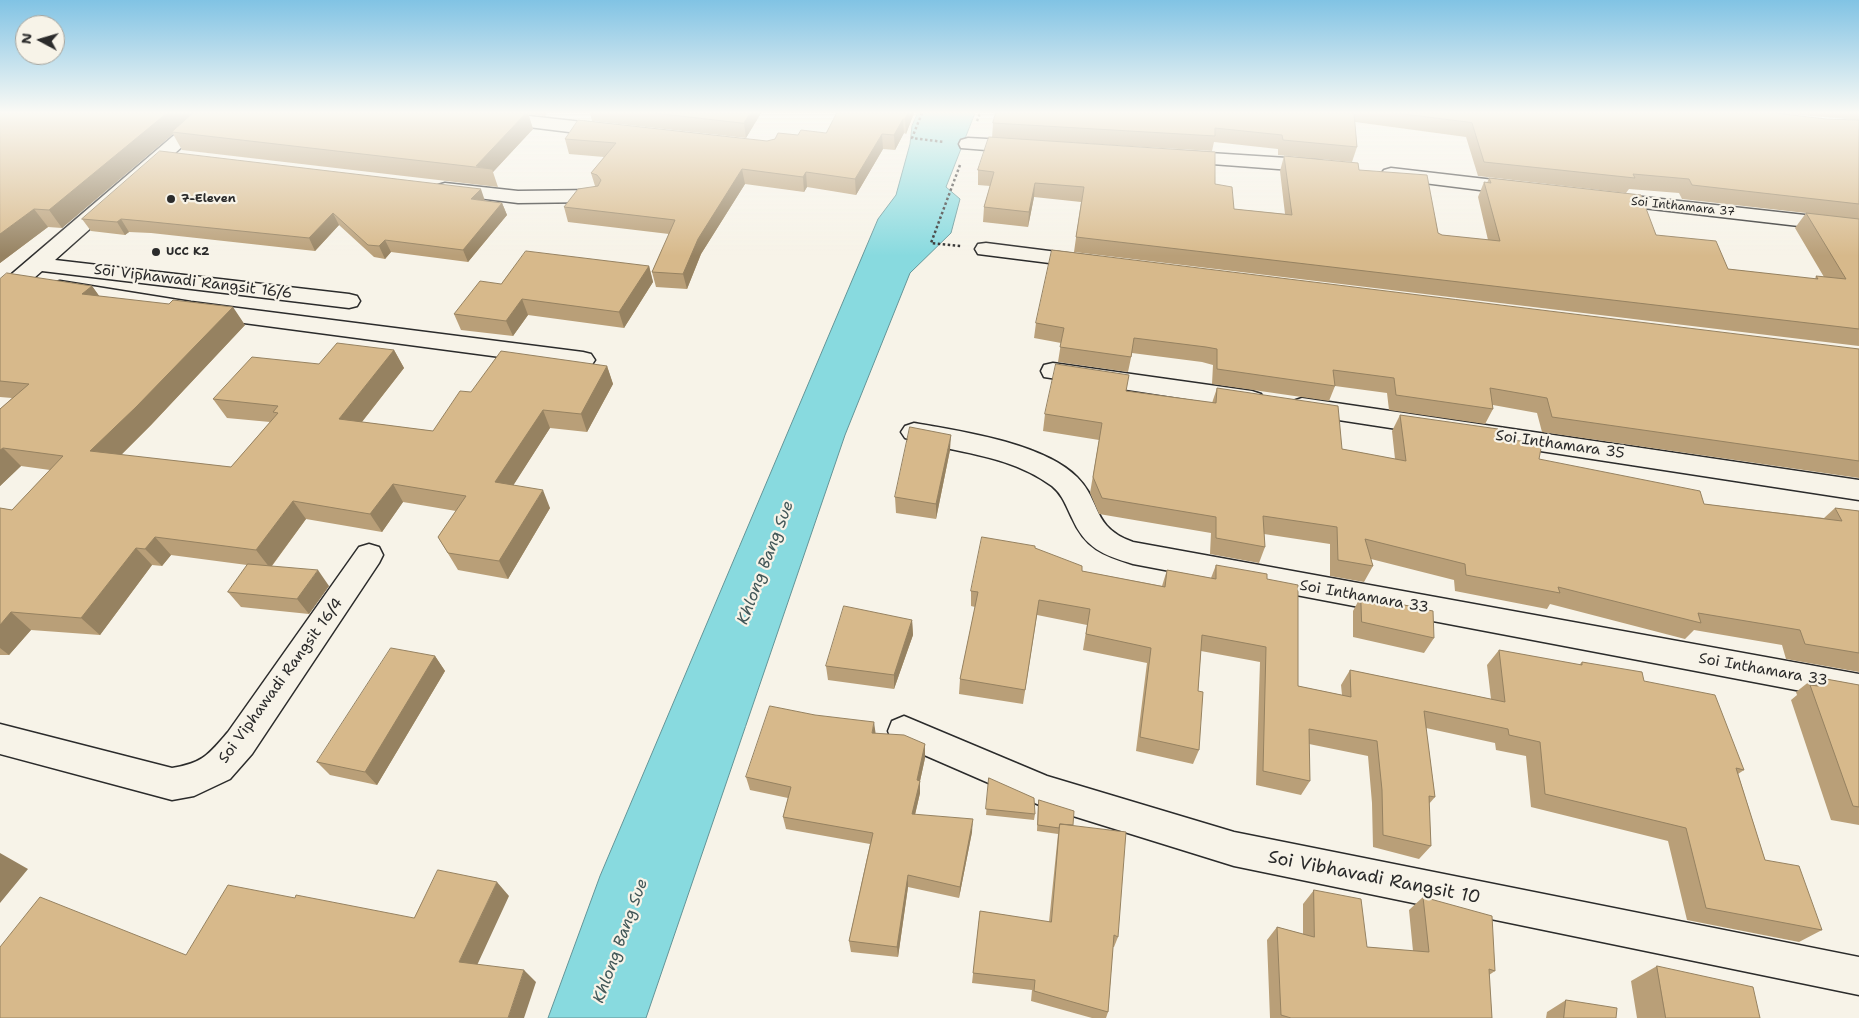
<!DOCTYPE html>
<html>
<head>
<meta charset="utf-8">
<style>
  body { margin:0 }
  #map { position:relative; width:1859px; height:1018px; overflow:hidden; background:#f7f3e8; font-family:"Shantell Sans",sans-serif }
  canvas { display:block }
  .north { position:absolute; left:15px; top:15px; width:50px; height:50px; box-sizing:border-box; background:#f7f3e8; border:1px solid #a5a39c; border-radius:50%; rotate:276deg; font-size:14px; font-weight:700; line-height:20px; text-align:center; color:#2b2b2b }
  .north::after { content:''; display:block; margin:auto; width:18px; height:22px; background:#2b2b2b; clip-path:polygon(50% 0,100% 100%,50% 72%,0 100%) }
</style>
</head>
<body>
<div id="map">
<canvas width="1859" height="1018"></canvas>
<div class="north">N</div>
</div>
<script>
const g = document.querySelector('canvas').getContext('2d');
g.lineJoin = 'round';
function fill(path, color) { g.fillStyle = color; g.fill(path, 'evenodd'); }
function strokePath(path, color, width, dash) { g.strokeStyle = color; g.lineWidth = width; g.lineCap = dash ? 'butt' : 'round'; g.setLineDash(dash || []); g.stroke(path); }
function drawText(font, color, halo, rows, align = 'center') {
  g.font = font + ' "Shantell Sans",sans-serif'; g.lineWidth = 4.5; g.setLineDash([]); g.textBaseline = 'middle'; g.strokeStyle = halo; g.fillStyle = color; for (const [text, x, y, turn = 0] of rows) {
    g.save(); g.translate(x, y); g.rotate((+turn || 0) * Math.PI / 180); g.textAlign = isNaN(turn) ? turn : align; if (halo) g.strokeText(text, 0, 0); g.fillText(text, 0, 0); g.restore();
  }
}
const water = new Path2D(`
  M918,113H975L946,187L960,199L951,233L910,273L845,435L646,1018H548L600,876L878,219L896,195L910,144L912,126Z`);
const path = new Path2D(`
  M922,113L912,138L944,142
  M977,121L980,113
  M960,165L931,243L961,246`);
const minor = new Path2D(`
  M200,113H220L55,260L349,294L357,296L360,301L357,306L349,308L42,271L8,301L0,303V284Z
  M446,113H502L610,125L617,127L619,131L617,135L610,137L455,118L449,117Z
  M968,138L1024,141L1031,143L1033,147L1031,151L1024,153L961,148L959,144L961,140Z
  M1179,151L1318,160L1325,162L1328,166L1325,170L1318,172L1172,161L1169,157L1172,153Z
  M1391,168L1520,183L1527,185L1530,189L1527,193L1520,195L1384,178L1381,174L1384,170Z
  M445,183L518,191L594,190L601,192L604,196L601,200L594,202L518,203L438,193L435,189L438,185Z
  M1607,193L1859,221V233L1600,203L1597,199L1600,195Z
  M986,243L1089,256L1097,257L1100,262L1097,267L1089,268L978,254L975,249L978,244Z
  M60,281L191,302L583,352L591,354L595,360L591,366L583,368L191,316L52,293L49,288L52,283Z
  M1053,363L1252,391L1261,394L1264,400L1261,406L1252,409L1044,377L1041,371L1044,365Z
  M1302,398L1859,480V500L1293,413L1289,407L1293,401Z
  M914,423C960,431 1043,443 1077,477C1102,502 1091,527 1133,542L1859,674V702L1133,564C1103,555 1085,548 1072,518C1066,506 1063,495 1052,486C1006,453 957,454 905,438L901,432L905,426Z
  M369,544L379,547L383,555L379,563L252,754L230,779L194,796L172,800L0,754V724L172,768C203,763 208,755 228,732L359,547Z
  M904,716L1047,776L1234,832L1859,957V995L1234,866L1044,807L892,741L888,731L892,721Z`);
const wall = new Path2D(`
  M0,113H547L545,116L528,114L533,129L493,172L498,187L182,150L173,134L62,228L48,227L0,263Z
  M590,113H761L746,138L592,121Z
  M837,113H914L906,134L904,133L895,150L883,149L856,195L807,187L804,192L745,184L701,254L687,289L656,287L652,272L669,234L568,222L564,207L595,186L591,173L604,157L569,154L565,139L767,141L798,135L826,133Z
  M996,113H1775L1826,119L1859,120V346L1074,252L1081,202L1034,197L1028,227L983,222L984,207L990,186L978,185V170L992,138L993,123ZM1355,122L1466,137L1478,176L1626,193L1629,189L1679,193L1682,199L1806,213L1795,228L1824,277L1816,276L1815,279L1728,269L1656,235L1489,178L1487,183L1484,182L1478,197L1488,240L1442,235L1438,233L1359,170L1284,156L1280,171L1285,214L1234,209L1215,184L1009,139L1212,151L1214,142L1278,149V155L1352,162L1357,147Z
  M1776,113H1859V120Z
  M485,201L502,203L507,215L468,262L391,252L385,259L374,257L339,225L315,251L151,233L129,232L125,235L91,231L82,219Z
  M649,266L653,282L624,328L528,315L513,336L461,330L454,314L501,284Z
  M0,279L92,286L99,296L245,325L151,425L121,455L231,467L270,422L227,418L213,399L319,364L394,350L404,368L362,422L433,431L471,392L607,366L613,384L587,432L550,428L513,485L550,508L508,579L458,570L438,537L456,511L403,502L382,532L306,519L272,566L329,586L309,614L241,607L228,592L247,565L171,555L162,566L152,565L100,635L31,630L9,655H0V508L12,510L50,470L21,466L0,486V409L12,398L0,397Z
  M1036,323L1859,349V478L1542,432L1537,413L1493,405V409L1485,424L1389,410L1387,393L1335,386L1329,401L1212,384L1213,365L1202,362L1132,353L1128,372L1058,362L1061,343L1034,338Z
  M1217,388L1342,449L1395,459L1392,431L1400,415L1500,439L1539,459L1704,504L1824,518L1835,508L1859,511V672L1786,659L1782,645L1694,630L1685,639L1550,604L1547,609L1455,591L1454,580L1371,559L1373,566L1364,582L1330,576V544L1264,534L1265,547L1259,563L1210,554L1211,533L1099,514L1090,493L1099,440L1043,431L1045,414L1126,391L1212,403Z
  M950,450L936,519L896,513L895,497Z
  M1035,548L1082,571L1162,586L1167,570L1211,578L1216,565L1267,579L1298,686L1342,695L1341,685L1350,670L1491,699L1487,665L1499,650L1579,665L1582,662L1644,681L1744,770L1738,774L1765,860L1822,930L1799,942L1687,920L1668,841L1531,807L1526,756L1496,750L1495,743L1426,728L1435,797L1429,804L1431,846L1419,859L1373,847L1372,803L1368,756L1309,744L1310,781L1301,795L1256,785L1260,662L1201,651L1198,691L1199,750L1193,764L1136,751L1147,663L1083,650L1087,625L1037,615L1023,704L959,694L960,679L975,607L971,606V591Z
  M1361,596L1434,638L1424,653L1353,637V611Z
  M912,620L913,635L894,689L828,680L826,666Z
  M435,656L445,671L377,785L330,775L317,762Z
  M1815,677L1859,685V825L1831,820L1791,700L1797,695L1796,692Z
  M875,733L925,744V758L920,781V793L915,815L972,832L959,898L908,887L898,957L851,952L849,941L870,844L786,829L783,817L788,798L750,790L746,777Z
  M989,778L1035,814L1034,820L986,815Z
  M1039,800L1073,825L1118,937L1114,947H1113L1108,1012L1106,1018H1092L1031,1001L1032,990L972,983L980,911L1049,922L1058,834L1037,831L1038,806Z
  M1314,890L1367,947L1413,951L1409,910L1423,897L1495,971L1489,975L1492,1018H1270L1267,940L1277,927L1303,934V904Z
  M1657,966L1760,1018H1637L1631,981Z
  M1566,1000L1616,1018H1546L1547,1012Z`);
const shadedWall = new Path2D(`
  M167,113H198L172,132L173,134L62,228L49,210Z
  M526,113H528L533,129L493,172L492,169L476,166Z
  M750,113H761L746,138L744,123Z
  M908,113H914L906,134L905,119Z
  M903,119L904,133L895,150L894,135Z
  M882,134L883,149L856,195L855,179Z
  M742,169L745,184L701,254L687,289L683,274L698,239Z
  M806,172L807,187L804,192L803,177Z
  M1035,183L1034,197L1028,227L1029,212Z
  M481,189L485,201L471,199Z
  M502,203L507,215L468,262L463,250Z
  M34,209L48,227L0,263V234Z
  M333,213L339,225L315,251L309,238Z
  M121,219L129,232L125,235L117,222Z
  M385,240L391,252L385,259L379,246Z
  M649,266L653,282L624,328L619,312Z
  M92,286L105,304L82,294Z
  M522,299L528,315L513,336L506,321Z
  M233,307L245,325L151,425L107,469L90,451Z
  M394,350L404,368L350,437L339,419Z
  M607,366L613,384L587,432L581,414Z
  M543,410L550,428L504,500L495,482Z
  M951,435L950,450L936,519V504Z
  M3,448L21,466L0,486V450Z
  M393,484L403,502L382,532L370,514Z
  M543,490L550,508L508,579L499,561Z
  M293,501L306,519L270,568L256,550Z
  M155,537L171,555L162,566L145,549Z
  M136,548L152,565L100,635L81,618Z
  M318,570L329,586L309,614L297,599Z
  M11,612L31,630L9,655L0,648V625Z
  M912,620L913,635L894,689V675Z
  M435,656L445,671L377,785L365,772Z
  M874,722L876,736L872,733Z
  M925,744V758L920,781V793L912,827V814L917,780Z
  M973,819L972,832L959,898L960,887Z
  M0,853L28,869L0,903Z
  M908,875V887L898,957L897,947Z
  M497,882L509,896L473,974L459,962Z
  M524,970L536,982L524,1018H508Z`);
const building = new Path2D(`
  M0,113H167L49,210L34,209L0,234Z
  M193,113H526L476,166L492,169L172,132Z
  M654,113H750L744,123Z
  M837,113H908L905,119H903L894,135L882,134L855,179L806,172L803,177L742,169L698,239L683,274L652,272L675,220L564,207L578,189L598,186L601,180L597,175L591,173L616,143L565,139L578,120L767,141L775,139L778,133L798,135L801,130L826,133Z
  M996,113H1354L1357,147L1283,140L1282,135L1215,128V136L993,123Z
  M1396,113H1775L1826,119L1859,120V204L1692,185L1689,179L1633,174L1635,178L1484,162L1472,123Z
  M989,137L1215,152V184L1232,187L1234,209L1292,215L1284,156L1358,163L1359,170L1427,175L1438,233L1442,235L1500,241L1484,182L1491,183L1489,178L1641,195L1656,235L1716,241L1728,269L1818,279L1816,276L1846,279L1806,213L1859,219V329L1076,237L1084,187L1035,183L1029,212L984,207L994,172L978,170Z
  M160,151L481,189L471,199L502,203L463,250L385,240L379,246L368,245L333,213L309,238L143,221L121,219L117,222L82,219Z
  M1052,250L1859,349V461L1552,417L1547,398L1490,388L1493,409L1396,395L1394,378L1333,370L1335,386L1217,369V349L1206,347L1134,338L1131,357L1060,347L1064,328L1036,323Z
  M526,251L649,266L619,312L522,299L506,321L454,314L480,281L501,284Z
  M7,273L92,286L82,294L169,304L173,300L233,307L136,407L90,451L231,467L278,413L273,412L278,406L213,399L252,357L319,364L337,343L394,350L339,419L433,431L460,391L471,392L501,351L607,366L581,414L543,410L495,482L543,490L499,561L448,553L438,537L466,496L393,484L370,514L293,501L256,550L155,537L145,549L136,548L81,618L11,612L0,625V508L12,510L63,456L3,448L0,450V409L29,384L0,381V279Z
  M1056,364L1129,375L1126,391L1216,403L1217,388L1338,406L1342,449L1406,461L1400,415L1498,429L1500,439L1542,443L1539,459L1700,491L1704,504L1842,521L1835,508L1859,511V653L1805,644L1800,630L1698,613L1701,623L1558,587L1560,593L1466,575L1465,564L1365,539L1373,566L1338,560L1337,527L1263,516L1265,547L1216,538V517L1102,498L1093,477L1102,423L1045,414Z
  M910,427L951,435L936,504L895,497Z
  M982,537L1035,546V548L1082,566V571L1165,587L1167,570L1216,579V565L1267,574V579L1298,585V686L1351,697L1350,670L1505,702L1499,650L1582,665V662L1642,672L1644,681L1715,695L1744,770L1736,768L1765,860L1799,866L1822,930L1706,908L1686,828L1545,794L1540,742L1509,735L1508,729L1424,711L1435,797L1429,796L1431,846L1383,835L1382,790L1377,741L1309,729L1310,781L1263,771L1266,647L1202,635L1198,691L1203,692L1199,750L1140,737L1151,648L1086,634L1090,609L1039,600L1025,690L960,679L978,592L971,591Z
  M248,564L318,570L297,599L228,592Z
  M1361,596L1433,611L1434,638L1362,622Z
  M844,606L912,620L894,675L826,666Z
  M391,648L435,656L365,772L317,762Z
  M1815,677L1859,685V807L1853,806L1810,685L1818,686Z
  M770,706L815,715L874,722L872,733L904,735L925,744L917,780L920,781L912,814L973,819L960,887L908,875L897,947L849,941L873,833L783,817L791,787L746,777Z
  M989,778L1034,798L1035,814L986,809Z
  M1039,800L1074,811L1073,825L1060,824L1059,828L1038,825Z
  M1060,824L1126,832L1118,937L1114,935L1108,1012L1034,991L1035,980L973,973L980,911L1051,922Z
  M438,870L497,882L459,962L524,970L508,1018H0V947L40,897L186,955L228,885L295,898L296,895L414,918Z
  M1314,890L1361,899L1367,947L1429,952L1423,897L1492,916L1495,971L1489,969L1492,1018H1291L1281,1015L1277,927L1314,937Z
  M1657,966L1753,987L1760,1018H1666Z
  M1566,1000L1617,1008L1616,1018H1564Z`);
const markers = [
  [171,199,5,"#2b2b2b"],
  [156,252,5,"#2b2b2b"]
];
const farPoinames = [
  ["7-Eleven",181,199],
  ["UCC K2",166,252]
];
const farStreetnames = [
  ["Soi Inthamara 37",1683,207,6]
];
const streetNames = [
  ["Soi Viphawadi Rangsit 16/6",193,282,7],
  ["Soi Inthamara 35",1560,445,8],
  ["Soi Inthamara 33",1364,597,10],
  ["Soi Inthamara 33",1763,670,10],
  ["Soi Viphawadi Rangsit 16/4",281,681,-54]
];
const waterNames = [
  ["Khlong Bang Sue",766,563,-69],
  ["Khlong Bang Sue",621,941,-70]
];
const nearStreetnames = [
  ["Soi Vibhavadi Rangsit 10",1374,878,11]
];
fill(water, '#88dadf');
strokePath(water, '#639497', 1);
strokePath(minor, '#2b2b2b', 3);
strokePath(path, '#2b2b2b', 2.5, [2.5, 2.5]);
fill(minor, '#f7f3e8');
fill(wall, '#b99f78');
fill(shadedWall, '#968261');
fill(building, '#d7b98b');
strokePath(building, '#968261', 1);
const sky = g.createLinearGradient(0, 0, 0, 256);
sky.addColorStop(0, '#81c3e4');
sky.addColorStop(0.44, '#fbfaf5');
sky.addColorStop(1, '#fbfaf500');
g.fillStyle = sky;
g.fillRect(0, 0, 1859, 256);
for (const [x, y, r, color] of markers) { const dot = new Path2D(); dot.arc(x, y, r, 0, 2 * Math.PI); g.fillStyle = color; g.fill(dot); strokePath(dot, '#f7f3e8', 2); }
drawText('bold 12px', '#2b2b2b', '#f7f3e8', farPoinames, 'left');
drawText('12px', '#2b2b2b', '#f7f3e8', farStreetnames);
drawText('15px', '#2b2b2b', '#f7f3e8', streetNames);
drawText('italic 16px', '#425758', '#f7f3e8', waterNames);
drawText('18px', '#2b2b2b', '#f7f3e8', nearStreetnames);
</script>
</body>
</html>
